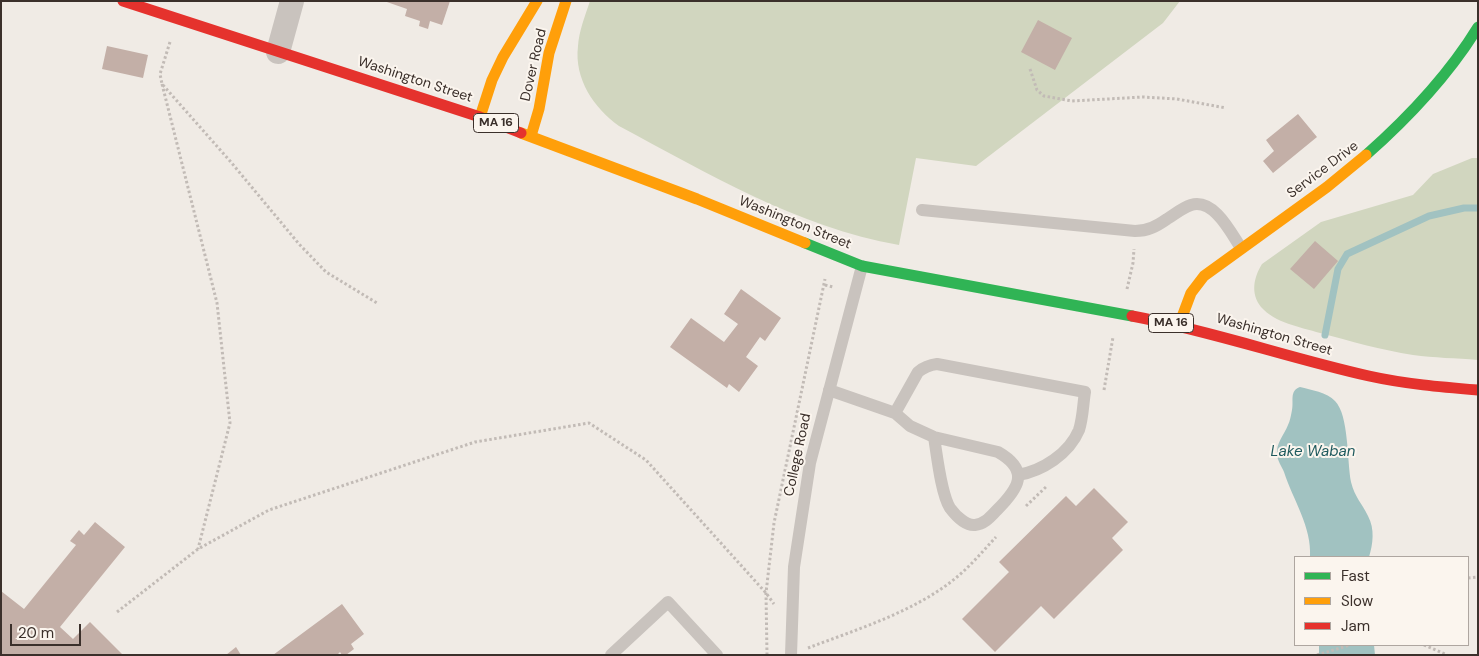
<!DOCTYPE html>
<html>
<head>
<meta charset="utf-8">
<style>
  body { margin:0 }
  #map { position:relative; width:1479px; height:656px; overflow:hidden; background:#f0ebe5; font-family:"DM Sans",sans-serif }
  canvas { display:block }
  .frame { position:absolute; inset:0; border:2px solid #3b302b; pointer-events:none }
  .legend { position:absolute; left:1294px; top:556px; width:175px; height:90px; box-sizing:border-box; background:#fbf5ee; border:1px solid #aea6a0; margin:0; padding:6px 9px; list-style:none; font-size:15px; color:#3b302b }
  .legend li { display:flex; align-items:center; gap:10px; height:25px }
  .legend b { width:25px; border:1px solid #aea6a0 }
  .scale { position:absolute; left:10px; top:624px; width:71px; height:22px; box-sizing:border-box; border:2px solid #3b302b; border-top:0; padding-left:6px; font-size:15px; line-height:18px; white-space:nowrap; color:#3b302b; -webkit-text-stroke:4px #fbf5ee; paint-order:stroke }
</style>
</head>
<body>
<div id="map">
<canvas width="1479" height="656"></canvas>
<div class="frame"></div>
<ul class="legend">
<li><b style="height:6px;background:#30b455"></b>Fast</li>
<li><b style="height:6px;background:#ff9f0a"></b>Slow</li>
<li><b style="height:6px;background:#e5322d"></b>Jam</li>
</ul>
<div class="scale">20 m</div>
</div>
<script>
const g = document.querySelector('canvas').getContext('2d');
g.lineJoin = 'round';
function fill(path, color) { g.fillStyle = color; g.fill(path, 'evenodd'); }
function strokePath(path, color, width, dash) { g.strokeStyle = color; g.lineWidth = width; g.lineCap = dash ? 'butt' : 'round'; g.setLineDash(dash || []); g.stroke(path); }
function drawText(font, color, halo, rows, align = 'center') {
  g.font = font + ' "DM Sans",sans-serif'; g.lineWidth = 4; g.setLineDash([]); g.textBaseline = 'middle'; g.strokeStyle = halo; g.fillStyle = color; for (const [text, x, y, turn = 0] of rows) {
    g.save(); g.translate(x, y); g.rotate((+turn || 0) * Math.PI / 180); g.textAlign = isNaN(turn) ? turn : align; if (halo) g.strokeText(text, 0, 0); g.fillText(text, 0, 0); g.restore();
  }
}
const green = new Path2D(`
  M590,1H1180L1163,23L976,166L916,158L899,245C797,227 709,174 619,126C594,108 574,79 578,46C579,31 585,16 590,1Z
  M1472,158H1478V360C1456,358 1434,358 1413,355C1381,350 1350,341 1320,333C1300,327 1275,323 1261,307C1250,293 1254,277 1262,264L1321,222L1413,195L1433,174Z`);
const water = new Path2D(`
  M1300,387C1311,390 1327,392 1335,401C1349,415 1347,461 1351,482C1355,498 1362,503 1368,516C1375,529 1373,544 1369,557H1310C1312,527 1293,500 1284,472C1282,467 1277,460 1277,454C1276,443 1284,435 1288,425C1290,421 1291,415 1292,410C1294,401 1289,391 1300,387Z
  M1319,645H1374L1375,655H1319Z`);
const stream = new Path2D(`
  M1325,335L1338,269L1347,254L1429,216L1464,208H1478`);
const building = new Path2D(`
  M384,1H450L442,25L430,21L428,29L419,26L420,21L405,16L407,9Z
  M1038,20L1072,38L1055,70L1021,52Z
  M107,46L148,55L143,78L102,69Z
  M1298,114L1317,137L1273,173L1263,161L1274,151L1266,140Z
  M1315,241L1338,261L1314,289L1290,269Z
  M741,289L781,318L765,341L760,337L746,357L758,366L739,392L729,384L727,388L670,347L691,318L724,342L738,324L724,314Z
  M1094,488L1128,522L1112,538L1123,550L1054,619L1041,606L995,652L962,619L1009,572L999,562L1066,496L1076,506Z
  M95,522L125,547L60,627L73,639L90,622L123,655H1V591L24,609L76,545L70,541L79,530L84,535Z
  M342,604L364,634L351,644L354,649L346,655H342L340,652L337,655H273Z
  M236,647L241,655H226Z`);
const path = new Path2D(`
  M170,42L160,74L162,84L230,161L299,244L326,272L377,303
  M1030,69L1037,90L1044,96L1072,101L1143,97L1177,99L1226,108
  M162,84L217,303L230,423L198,549
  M825,285L833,287
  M1127,289L1133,263L1134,249
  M1104,390L1113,337
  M1026,506L1047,486
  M1468,578L1478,577
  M117,612L198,549L269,510L475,442L589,423L646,460L766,593L774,604
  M1424,645L1447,655
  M808,648C855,630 911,613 952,581C968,569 982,552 996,537
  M767,655L766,593L774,523L825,279
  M1317,655L1350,645`);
const lane = new Path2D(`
  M922,210L1135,231C1148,231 1157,226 1167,219C1175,214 1182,208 1191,205C1214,198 1231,233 1241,248
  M829,390L895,413L910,426L934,437L998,452C1031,471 1018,489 997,510C991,516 985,524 975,525C966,526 956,516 950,508C941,494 937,455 934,437
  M895,413L918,372C924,367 929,365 937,364L1085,392C1083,404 1083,418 1079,430C1069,454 1042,471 1018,475
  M611,655L668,602L717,655
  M791,655L794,567L810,463L862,266`);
const street = new Path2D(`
  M278,52L292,1`);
const fast = new Path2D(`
  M1366,155C1409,117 1448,76 1478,27
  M805,243L862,266L1132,316`);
const slow = new Path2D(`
  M480,117L492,80L503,57L537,1
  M521,133L697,199L805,243
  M531,136L539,109L549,53L566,1
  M1179,325L1191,293L1204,276L1327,187L1366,155`);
const jam = new Path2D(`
  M123,1L480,117L521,133
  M1132,316C1212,331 1289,358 1369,376C1405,384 1441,387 1478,390`);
const shields = [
  [496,123,45],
  [1171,323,45]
];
const shieldNames = [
  ["MA 16",496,123],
  ["MA 16",1171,323]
];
const streetNames = [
  ["Dover Road",534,65,-77],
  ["Washington Street",415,80,18],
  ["Service Drive",1323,170,-37],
  ["Washington Street",795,223,22],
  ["Washington Street",1274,335,16],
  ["College Road",798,455,-78]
];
const waterNames = [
  ["Lake Waban",1313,452]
];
fill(green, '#d1d6bf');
fill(water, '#a1c2c1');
strokePath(stream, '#a1c2c1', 7);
fill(building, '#c3afa7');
strokePath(path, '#c2bbb6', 3, [2.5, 2.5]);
strokePath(lane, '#c9c3be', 12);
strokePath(street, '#c9c3be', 24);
strokePath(fast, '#30b455', 11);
strokePath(slow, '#ff9f0a', 11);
strokePath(jam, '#e5322d', 11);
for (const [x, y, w] of shields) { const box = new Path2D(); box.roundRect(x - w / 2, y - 9.5, w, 19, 4); g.fillStyle = '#fbf5ee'; g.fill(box); strokePath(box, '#3b302b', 1); }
drawText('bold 12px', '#3b302b', null, shieldNames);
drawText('14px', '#3b302b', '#fbf5ee', streetNames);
drawText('italic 15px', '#1f5a5e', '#fbf5ee', waterNames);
</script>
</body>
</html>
